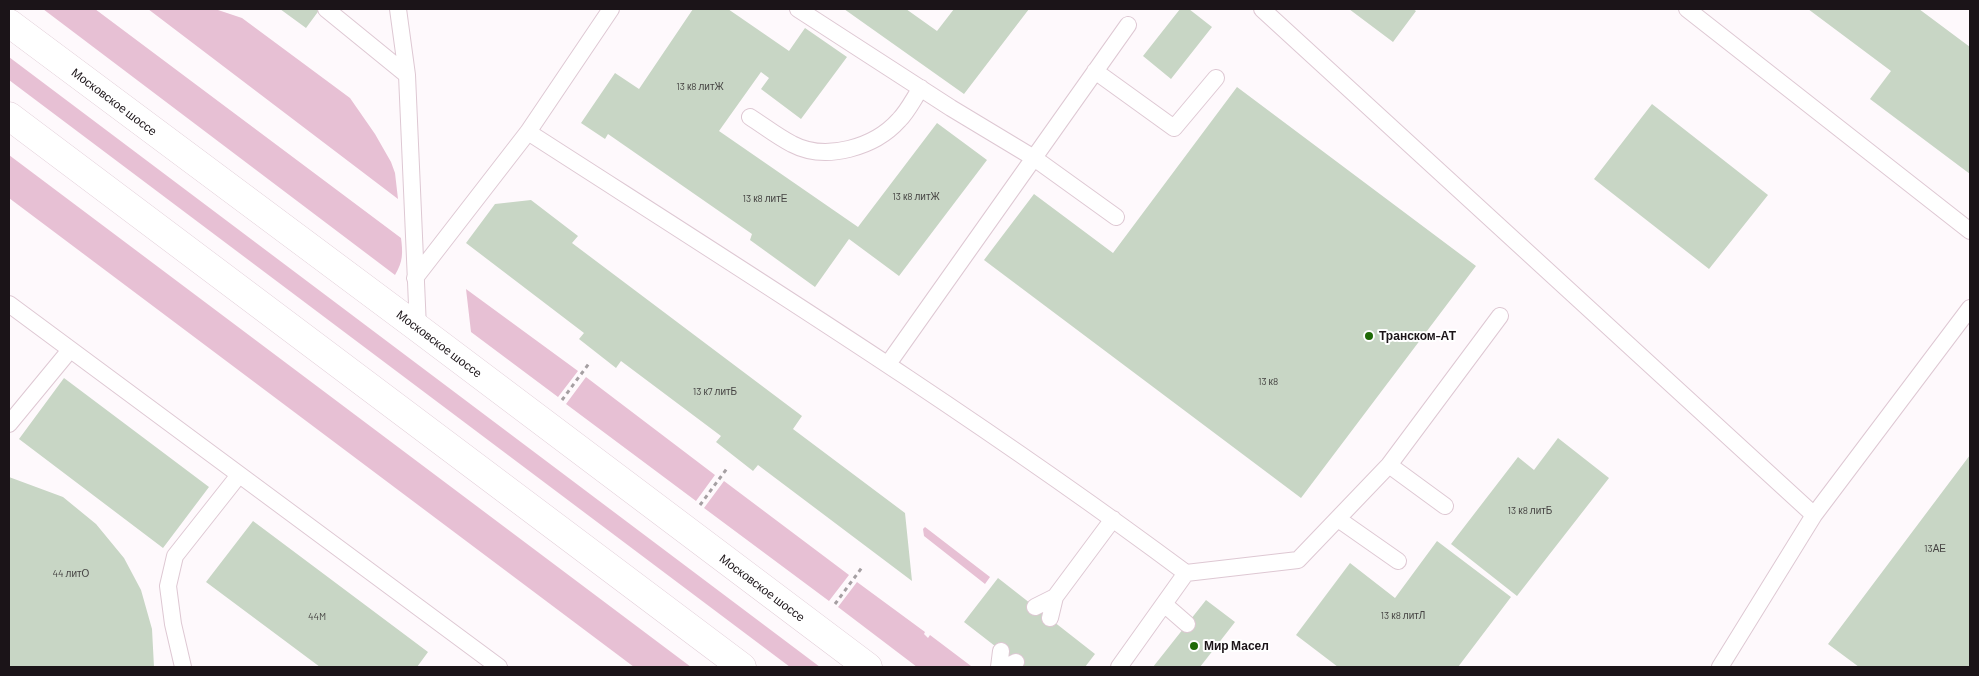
<!DOCTYPE html>
<html>
<head>
<meta charset="utf-8">
<style>
  body { margin:0 }
  #map { position:relative; width:1979px; height:676px; overflow:hidden; background:#fef9fc; font-family:Barlow,sans-serif }
  canvas { display:block }
  .frame { position:absolute; inset:0; border:10px solid #1b1418; pointer-events:none }
</style>
</head>
<body>
<div id="map">
<canvas width="1979" height="676"></canvas>
<div class="frame"></div>
</div>
<script>
const g = document.querySelector('canvas').getContext('2d');
g.lineJoin = 'round';
function fill(path, color) { g.fillStyle = color; g.fill(path, 'evenodd'); }
function strokePath(path, color, width, dash) { g.strokeStyle = color; g.lineWidth = width; g.lineCap = dash ? 'butt' : 'round'; g.setLineDash(dash || []); g.stroke(path); }
function drawText(font, color, halo, rows, align = 'center') {
  g.font = font + ' Barlow,sans-serif'; g.lineWidth = 4; g.setLineDash([]); g.textBaseline = 'middle'; g.strokeStyle = halo; g.fillStyle = color; for (const [text, x, y, turn = 0] of rows) {
    g.save(); g.translate(x, y); g.rotate((+turn || 0) * Math.PI / 180); g.textAlign = isNaN(turn) ? turn : align; if (halo) g.strokeText(text, 0, 0); g.fillText(text, 0, 0); g.restore();
  }
}
const green = new Path2D(`
  M43,9H95L401,238C403,253 403,262 395,275Z
  M148,9H215L242,18L350,98L375,134L391,162L395,173L398,199Z
  M9,57L820,667H790L9,80Z
  M9,155L691,667H634L9,198Z
  M466,289L578,371L558,397L471,332Z
  M586,377L715,475L696,501L566,404Z
  M724,481L849,575L829,601L704,508Z
  M925,527L990,577L985,584L924,536L923,529Z
  M857,582L925,632L924,634L928,638L930,635L971,666L917,667L838,607Z`);
const building = new Path2D(`
  M280,9H320L306,28Z
  M693,9H728L789,51L805,28L847,57L801,119L761,89L769,78L761,72L719,131L858,227L937,123L987,160L899,276L849,239L815,287L750,240L752,234L608,134L605,139L581,123L615,73L639,89Z
  M844,9H906L937,31L954,9H1029L964,94Z
  M1180,9H1189L1212,27L1171,79L1143,56Z
  M1349,9H1413L1416,11L1393,42Z
  M1808,9H1919L1970,47V174L1870,99L1891,71Z
  M1237,87L1476,266L1301,498L984,260L1034,194L1113,253Z
  M1652,104L1768,195L1709,269L1594,179Z
  M531,200L578,236L572,243L802,416L793,429L905,513L912,581L758,465L753,471L716,442L721,436L621,361L616,368L579,339L584,333L466,243L495,204Z
  M64,378L209,487L163,548L19,439Z
  M1558,438L1609,478L1517,596L1451,544L1518,457L1534,470Z
  M1970,455V667H1859L1828,644Z
  M9,477L63,497L96,524L124,558L141,590L152,629L154,667H9Z
  M253,521L428,652L417,667H320L206,582Z
  M1437,541L1511,597L1458,667H1338L1296,635L1350,563L1395,598Z
  M998,578L1095,654L1085,667H1022L964,622Z
  M1206,600L1235,622L1200,667H1153Z`);
const path = new Path2D(`
  M562,400L590,362
  M700,505L728,467
  M835,604L863,566`);
const service = new Path2D(`
  M326,9L407,75L418,328
  M398,9L407,75
  M798,9L951,108L1034,158L1116,217
  M1262,9L1814,515
  M1687,9L1970,231
  M1095,71L1174,128L1216,78
  M750,117C764,126 778,137 792,144C826,162 875,147 899,120C908,111 914,98 921,88
  M528,132C750,275 974,415 1186,573L1298,560L1389,465L1500,316
  M415,278L528,132L611,9
  M9,304L499,667
  M888,364L1128,25
  M9,424L70,350
  M1389,465L1445,506
  M1338,519L1398,561
  M1164,604L1187,624
  M1035,607L1055,597
  M1050,618L1055,597L1113,519
  M183,667L173,624L168,586L175,556L239,475
  M999,667L1001,651
  M1006,667L1016,662
  M1119,667L1186,573
  M1720,667L1814,515L1970,308`);
const primary = new Path2D(`
  M9,23L418,328L868,667
  M9,116L742,667`);
const markers = [
  [1369,336,5,"#1e6906"],
  [1194,646,5,"#1e6906"]
];
const numberNames = [
  ["13 к8 литЖ",700,87],
  ["13 к8 литЖ",916,197],
  ["13 к8 литЕ",765,199],
  ["13 к8",1268,382],
  ["13 к7 литБ",715,392],
  ["13 к8 литБ",1530,511],
  ["13АЕ",1935,549],
  ["44 литО",71,574],
  ["13 к8 литЛ",1403,616],
  ["44M",317,617]
];
const streetNames = [
  ["Московское шоссе",114,102,37],
  ["Московское шоссе",439,344,37],
  ["Московское шоссе",762,588,37]
];
const poiNames = [
  ["Транском-АТ",1379,336],
  ["Мир Масел",1204,646]
];
fill(green, '#e7c0d4');
fill(building, '#c8d6c5');
strokePath(service, '#dec8d3', 18);
strokePath(primary, '#dec8d3', 29);
strokePath(path, '#a59fa2', 3, [4, 4]);
strokePath(service, '#fff', 16);
strokePath(primary, '#fff', 28);
for (const [x, y, r, color] of markers) { const dot = new Path2D(); dot.arc(x, y, r, 0, 2 * Math.PI); g.fillStyle = color; g.fill(dot); strokePath(dot, '#fff', 2); }
drawText('10px', '#464443', null, numberNames);
drawText('12px', '#1b1418', '#fff', streetNames);
drawText('bold 12px', '#1b1418', '#fff', poiNames, 'left');
</script>
</body>
</html>
